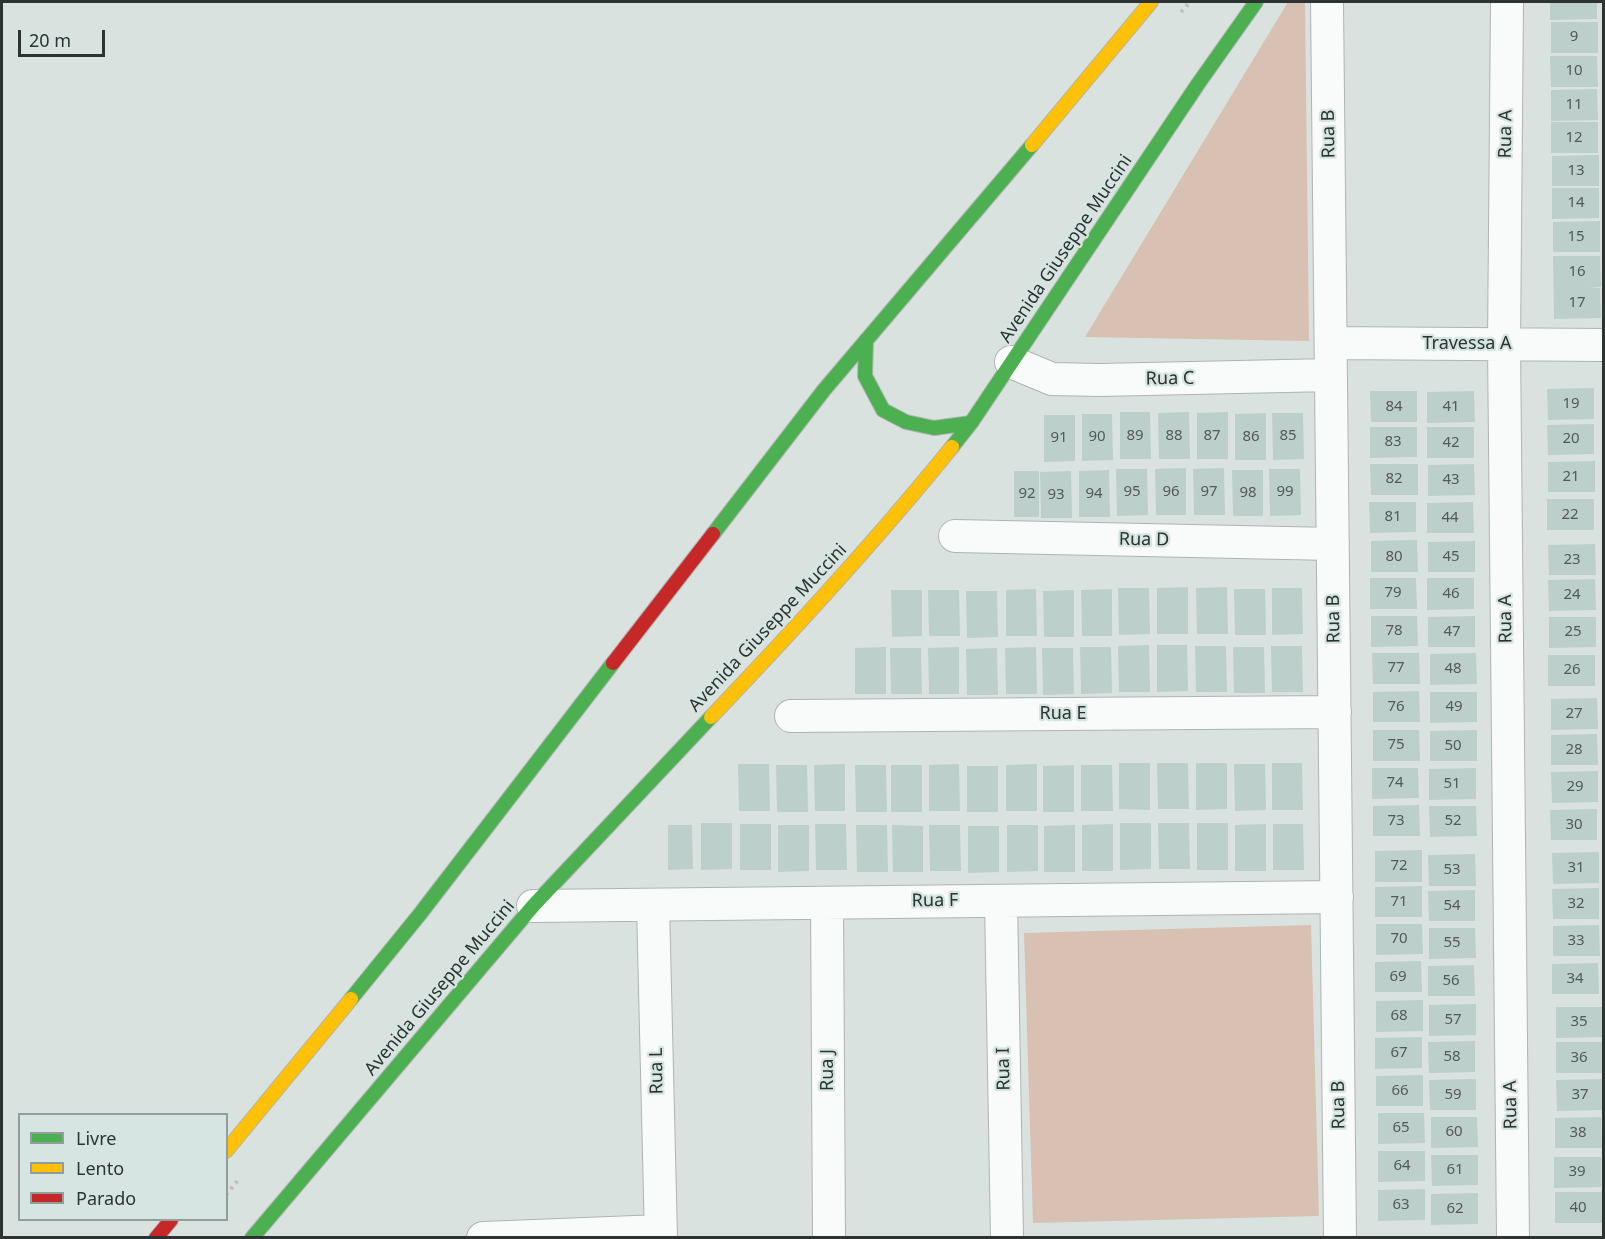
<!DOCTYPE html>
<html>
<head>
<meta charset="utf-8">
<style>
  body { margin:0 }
  #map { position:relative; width:1605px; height:1239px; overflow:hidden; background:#dae2e0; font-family:"Noto Sans",sans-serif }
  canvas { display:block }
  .frame { position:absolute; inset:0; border:3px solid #2d3331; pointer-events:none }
  .legend { position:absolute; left:18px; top:1113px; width:210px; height:108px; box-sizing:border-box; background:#d6e5e1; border:2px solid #929e9b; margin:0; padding:8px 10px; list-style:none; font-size:18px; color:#2d3331 }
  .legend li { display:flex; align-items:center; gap:12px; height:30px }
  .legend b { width:30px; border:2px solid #929e9b }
  .scale { position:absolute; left:18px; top:30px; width:87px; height:27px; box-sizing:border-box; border:3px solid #2d3331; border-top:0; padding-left:8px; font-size:18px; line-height:21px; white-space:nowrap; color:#2d3331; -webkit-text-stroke:4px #d6e5e1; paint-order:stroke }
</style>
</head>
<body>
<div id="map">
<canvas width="1605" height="1239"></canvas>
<div class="frame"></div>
<ul class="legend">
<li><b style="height:8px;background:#4caf50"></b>Livre</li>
<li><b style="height:8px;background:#ffc107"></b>Lento</li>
<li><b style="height:8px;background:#c62828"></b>Parado</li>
</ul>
<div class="scale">20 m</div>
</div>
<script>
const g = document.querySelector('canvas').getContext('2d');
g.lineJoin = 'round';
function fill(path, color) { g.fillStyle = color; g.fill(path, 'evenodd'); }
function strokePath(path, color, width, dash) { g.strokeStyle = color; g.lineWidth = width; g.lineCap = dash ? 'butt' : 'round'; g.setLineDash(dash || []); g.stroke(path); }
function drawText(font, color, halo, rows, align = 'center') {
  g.font = font + ' "Noto Sans",sans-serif'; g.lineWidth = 4.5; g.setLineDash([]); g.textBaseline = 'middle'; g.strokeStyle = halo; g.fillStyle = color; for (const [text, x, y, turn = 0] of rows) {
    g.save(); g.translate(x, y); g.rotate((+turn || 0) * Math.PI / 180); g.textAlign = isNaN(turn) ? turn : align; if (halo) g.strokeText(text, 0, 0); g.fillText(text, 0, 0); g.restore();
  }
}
const green = new Path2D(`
  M1288,2H1305L1309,341L1085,337Z
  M1311,925L1319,1216L1033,1223L1024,933Z`);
const building = new Path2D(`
  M1550,2H1597V19L1550,20Z
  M1551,22H1598V53H1551Z
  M1550,56H1597L1598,87H1551Z
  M1597,89L1598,120L1551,121V90Z
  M1551,122H1598V153H1551Z
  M1599,155V186H1552V156Z
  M1552,188H1599V218L1552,219Z
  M1600,221V252H1553V222Z
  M1553,256H1600L1601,287H1589L1600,288L1601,318L1554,319Z
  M1594,388V419L1548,420L1547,389Z
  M1370,391H1417V422H1371Z
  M1474,391L1475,422L1427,423V392Z
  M1120,412H1150L1151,459H1120Z
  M1189,412L1190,459H1159L1158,413Z
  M1228,412V459H1197V413Z
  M1266,413V460H1235V414Z
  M1272,413H1303L1304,459L1273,460Z
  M1082,414H1112L1113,460L1082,461Z
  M1044,415H1075V461L1044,462Z
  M1594,424V454L1548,455L1547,425Z
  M1370,427H1417V457L1370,458Z
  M1427,427H1474V458H1427Z
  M1595,461V492H1548V462Z
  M1370,464H1418V495H1371Z
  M1474,464L1475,495L1428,496V465Z
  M1186,468V515H1156L1155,469Z
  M1224,468L1225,515H1194L1193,469Z
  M1116,469H1147L1148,515L1117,516Z
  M1269,469H1300L1301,515L1270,516Z
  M1109,470L1110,517H1079V471Z
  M1232,470H1263V516H1233Z
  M1014,471H1039V517H1014Z
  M1071,471L1072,518H1041L1040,472Z
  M1547,499H1594V530H1547Z
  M1369,502H1416V532L1370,533Z
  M1473,502L1474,533H1427V503Z
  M1417,540L1418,572H1371V541Z
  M1475,541V572H1428V542Z
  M1595,544L1596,575H1549L1548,545Z
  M1370,578H1416L1417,609H1370Z
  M1427,578H1474V609L1427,610Z
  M1595,579L1596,610L1549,611L1548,580Z
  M1188,587V634H1157V588Z
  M1227,587L1228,634H1197L1196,588Z
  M1118,588H1149L1150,634L1119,635Z
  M1272,588H1302L1303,634L1272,635Z
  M1036,589L1037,636H1006V590Z
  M1112,589V636H1082L1081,590Z
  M1234,589H1265L1266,635H1235Z
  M891,590H922V636L892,637Z
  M928,590H959L960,636H929Z
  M1074,590V637H1044L1043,591Z
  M966,591H997L998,637L967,638Z
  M1371,616H1417L1418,646L1371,647Z
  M1475,616V647H1428V617Z
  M1549,617H1596V647L1549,648Z
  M1149,645L1150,692H1119L1118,646Z
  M1157,645H1187L1188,691L1157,692Z
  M1195,646H1226L1227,692H1196Z
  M1271,646H1302L1303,692H1272Z
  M886,647V694H855V648Z
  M959,647V694H929L928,648Z
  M1036,647L1037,694H1006L1005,648Z
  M1080,647H1111L1112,693L1081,694Z
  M1233,647H1264L1265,693H1234Z
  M890,648H921L922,694H891Z
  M997,648L998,695H967L966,649Z
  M1042,648H1073L1074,694L1043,695Z
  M1372,653H1419L1420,684H1373Z
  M1476,653L1477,684L1430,685V654Z
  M1548,655H1595V686H1548Z
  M1419,691L1420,722H1373V692Z
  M1430,692H1477V722L1430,723Z
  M1597,698L1598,729L1551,730V699Z
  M1373,730H1419L1420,761H1373Z
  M1477,730V761H1430V731Z
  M1597,734L1598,765H1551V735Z
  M1119,763H1150V810L1119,809Z
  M1157,763H1188L1189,809H1158Z
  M1196,763H1227V809L1196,810Z
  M1272,763H1302L1303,810H1272Z
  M738,764H769L770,811H739Z
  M845,764V811H815L814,765Z
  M959,764L960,811H929V765Z
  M1037,764V811H1006V765Z
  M1234,764H1265L1266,810L1235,811Z
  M776,765H807L808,812H777Z
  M855,765H886L887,812H856Z
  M891,765H922V812H891Z
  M1074,765V812H1043V766Z
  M1081,765H1112L1113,811H1081Z
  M967,766H998V812H967Z
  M1372,768H1418L1419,798L1372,799Z
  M1476,768V799L1429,800V769Z
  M1598,771V802L1552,803L1551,772Z
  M1419,805L1420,836H1373V806Z
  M1429,806H1476L1477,836L1430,837Z
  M1597,809V840H1551L1550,810Z
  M701,823H732V869L701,870Z
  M1120,823H1151V869L1120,870Z
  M1158,823H1189L1190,869H1159Z
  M1197,823H1228V870H1197Z
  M740,824H771V870H740Z
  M815,824H846L847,870H816Z
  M1113,824V871H1082V825Z
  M1266,824V871H1235V825Z
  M1273,824H1303L1304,870H1273Z
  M668,825H692L693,869L668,870Z
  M778,825H809V871L778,872Z
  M856,825H887L888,872H857Z
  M892,825L923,826V872H893Z
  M929,825H960L961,871H930Z
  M1007,825H1038V871L1007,872Z
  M1075,825V872H1044V826Z
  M968,826H999V872L968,873Z
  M1422,850V882H1375V851Z
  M1599,852V883L1553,884L1552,853Z
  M1475,854L1476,886H1429L1428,855Z
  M1422,886V917H1375V887Z
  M1599,888V919H1553L1552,889Z
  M1475,890V921H1429L1428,891Z
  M1376,924H1422L1423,954L1376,955Z
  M1599,925L1600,956H1553V926Z
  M1429,928H1475L1476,958L1429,959Z
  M1421,961L1422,992H1375V962Z
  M1598,963L1599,994H1552V964Z
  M1474,965L1475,996H1428V966Z
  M1423,1000V1031L1376,1032V1001Z
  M1476,1004V1035L1429,1036V1005Z
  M1556,1007H1602L1603,1037L1556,1038Z
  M1422,1037V1068L1375,1069V1038Z
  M1475,1041V1072L1429,1073L1428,1042Z
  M1556,1042H1602L1603,1073H1556Z
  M1423,1075V1106H1376V1076Z
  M1476,1079V1110H1430L1429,1080Z
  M1603,1079V1110L1557,1111L1556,1080Z
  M1378,1113H1424L1425,1143L1378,1144Z
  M1431,1117H1477L1478,1147L1431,1148Z
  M1601,1117L1602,1148H1555V1118Z
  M1378,1151H1425V1181L1378,1182Z
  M1431,1155H1478V1185L1432,1186Z
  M1554,1157H1601V1187L1554,1188Z
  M1425,1189V1220L1378,1221V1190Z
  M1555,1192H1602V1223H1555Z
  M1478,1193V1224L1431,1225V1194Z`);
const path = new Path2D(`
  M1181,12L1190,2
  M226,1195L239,1179`);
const street = new Path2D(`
  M1327,2L1340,1238
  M1507,2L1504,344L1513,1238
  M1331,343L1604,345
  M1011,362L1052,379L1099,380L1331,375
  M955,536L1333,544
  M791,716L1335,712
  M1001,901L1007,1238
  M827,903L829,1238
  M653,905L661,1238
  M533,906L1337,897
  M483,1238L661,1231`);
const fast = new Path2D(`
  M866,340L865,376L883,410L906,422L934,428L971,423
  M952,447L971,423L1198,84L1256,2
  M713,534L824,390L1032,145
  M351,999L420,914L613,663
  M252,1238L533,906L711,717`);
const slow = new Path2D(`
  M1032,145L1151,2
  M711,717C794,630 876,541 952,447
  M226,1151L351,999`);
const jam = new Path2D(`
  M613,663L713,534
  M156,1238L171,1220`);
const numberNames = [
  ["9",1574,37],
  ["10",1574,71],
  ["11",1574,105],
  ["12",1574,138],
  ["13",1576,171],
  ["14",1576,203],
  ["15",1576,237],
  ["16",1577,272],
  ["17",1577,303],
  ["19",1571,404],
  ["84",1394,407],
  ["41",1451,407],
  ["89",1135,436],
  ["88",1174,436],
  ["87",1212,436],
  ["85",1288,436],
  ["90",1097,437],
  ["86",1251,437],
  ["91",1059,438],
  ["20",1571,439],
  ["83",1393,442],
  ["42",1451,443],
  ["21",1571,477],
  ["82",1394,479],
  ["43",1451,480],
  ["95",1132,492],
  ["96",1171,492],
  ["97",1209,492],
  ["99",1285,492],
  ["98",1248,493],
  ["92",1027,494],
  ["94",1094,494],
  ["93",1056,495],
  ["22",1570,515],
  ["81",1393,517],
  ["44",1450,518],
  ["80",1394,557],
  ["45",1451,557],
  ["23",1572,560],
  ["79",1393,593],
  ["46",1451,594],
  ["24",1572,595],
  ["78",1394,631],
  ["47",1452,632],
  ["25",1573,632],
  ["77",1396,668],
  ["48",1453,669],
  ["26",1572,670],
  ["76",1396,707],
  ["49",1454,707],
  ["27",1574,714],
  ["75",1396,745],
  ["50",1453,746],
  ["28",1574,750],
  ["74",1395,783],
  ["51",1452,784],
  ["29",1575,787],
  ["73",1396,821],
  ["52",1453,821],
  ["30",1574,825],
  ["72",1399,866],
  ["31",1576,868],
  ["53",1452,870],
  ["71",1399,902],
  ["32",1576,904],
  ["54",1452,906],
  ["70",1399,939],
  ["33",1576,941],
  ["55",1452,943],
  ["69",1398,977],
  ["34",1575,979],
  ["56",1451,981],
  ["68",1399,1016],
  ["57",1453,1020],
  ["35",1579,1022],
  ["67",1399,1053],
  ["58",1452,1057],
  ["36",1579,1058],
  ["66",1400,1091],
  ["59",1453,1095],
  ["37",1580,1095],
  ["65",1401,1128],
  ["60",1454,1132],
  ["38",1578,1133],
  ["64",1402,1166],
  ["61",1455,1170],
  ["39",1577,1172],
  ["63",1401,1205],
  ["40",1578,1208],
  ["62",1455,1209]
];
const streetNames = [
  ["Rua B",1329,134,-91],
  ["Rua A",1506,134,-89],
  ["Avenida Giuseppe Muccini",1066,249,-56],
  ["Travessa A",1467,344],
  ["Rua C",1170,379,-1],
  ["Rua D",1144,540,1],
  ["Rua B",1334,619,-91],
  ["Rua A",1506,619,-91],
  ["Avenida Giuseppe Muccini",768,628,-47],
  ["Rua E",1063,714],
  ["Rua F",935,901,-1],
  ["Avenida Giuseppe Muccini",440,988,-50],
  ["Rua I",1004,1069,-91],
  ["Rua J",828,1070,-90],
  ["Rua L",657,1071,-91],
  ["Rua B",1339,1105,-91],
  ["Rua A",1511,1105,-91]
];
fill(green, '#d8c0b2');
fill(building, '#bdcfcb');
strokePath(street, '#aeb4b2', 34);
strokePath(fast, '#aeb4b2', 16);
strokePath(slow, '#aeb4b2', 16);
strokePath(jam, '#aeb4b2', 16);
strokePath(path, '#bec1c1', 4, [3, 4.5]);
strokePath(street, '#f9fbfa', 32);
strokePath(fast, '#4caf50', 14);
strokePath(slow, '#ffc107', 14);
strokePath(jam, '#c62828', 14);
drawText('15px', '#515a58', null, numberNames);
drawText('18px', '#2d3331', '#d6e5e1', streetNames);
</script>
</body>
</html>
